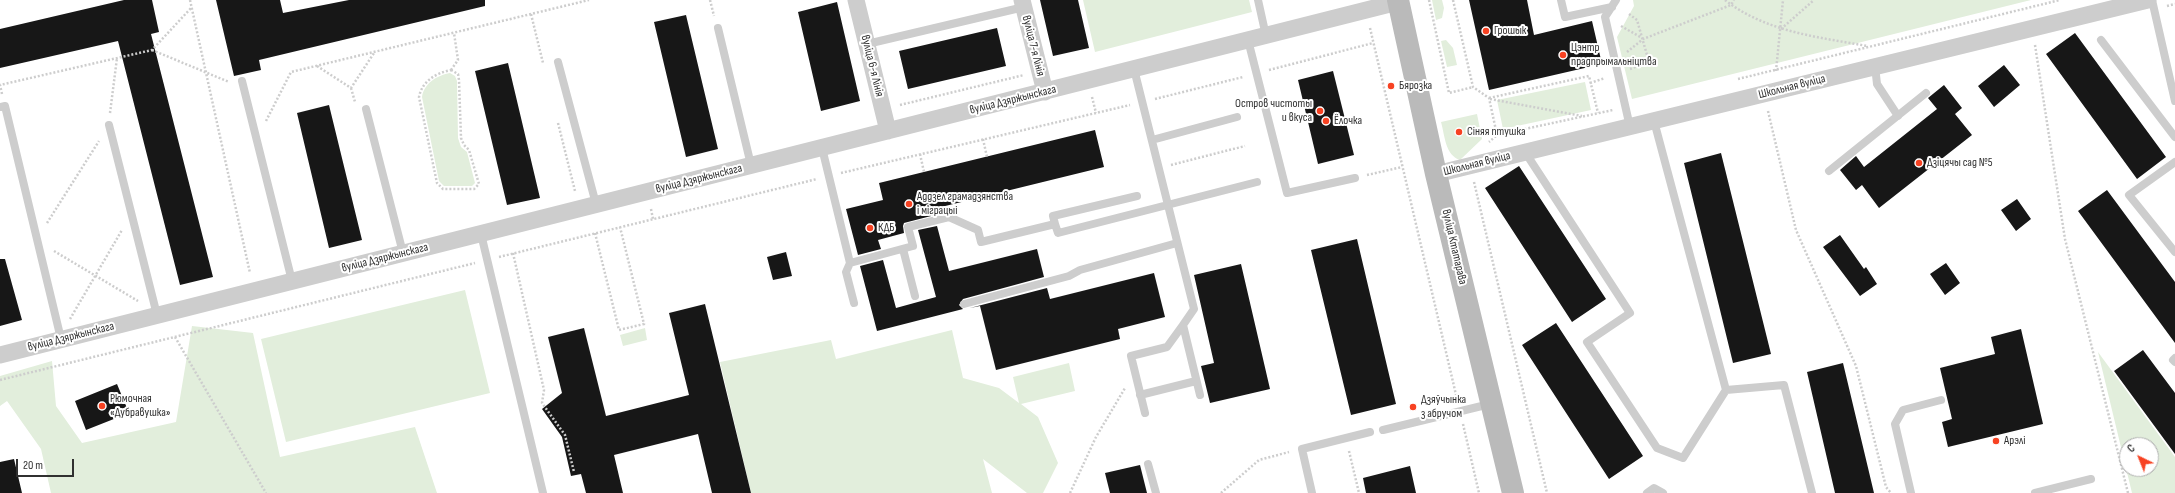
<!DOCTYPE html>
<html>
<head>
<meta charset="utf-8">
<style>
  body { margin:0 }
  #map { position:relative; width:2175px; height:493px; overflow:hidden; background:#fff; font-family:"Sofia Sans Condensed",sans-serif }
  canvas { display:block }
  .north { position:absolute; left:2119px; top:437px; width:40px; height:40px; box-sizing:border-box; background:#fff; border:1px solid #acacac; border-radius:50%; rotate:317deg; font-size:11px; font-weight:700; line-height:16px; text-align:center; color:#303030 }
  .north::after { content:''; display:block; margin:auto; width:14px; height:18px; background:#f74222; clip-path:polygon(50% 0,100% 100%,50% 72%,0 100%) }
  .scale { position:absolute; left:16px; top:459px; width:58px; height:18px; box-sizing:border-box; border:2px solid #303030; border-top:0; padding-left:5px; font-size:12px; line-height:14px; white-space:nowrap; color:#303030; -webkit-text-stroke:3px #fff; paint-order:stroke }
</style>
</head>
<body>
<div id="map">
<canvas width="2175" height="493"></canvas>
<div class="north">С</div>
<div class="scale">20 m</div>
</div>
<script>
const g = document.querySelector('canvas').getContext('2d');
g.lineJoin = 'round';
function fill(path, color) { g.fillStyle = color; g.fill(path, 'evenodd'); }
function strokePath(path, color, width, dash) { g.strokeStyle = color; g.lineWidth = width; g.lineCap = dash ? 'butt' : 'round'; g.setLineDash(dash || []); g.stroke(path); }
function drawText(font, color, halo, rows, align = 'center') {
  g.font = font + ' "Sofia Sans Condensed",sans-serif'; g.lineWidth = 4; g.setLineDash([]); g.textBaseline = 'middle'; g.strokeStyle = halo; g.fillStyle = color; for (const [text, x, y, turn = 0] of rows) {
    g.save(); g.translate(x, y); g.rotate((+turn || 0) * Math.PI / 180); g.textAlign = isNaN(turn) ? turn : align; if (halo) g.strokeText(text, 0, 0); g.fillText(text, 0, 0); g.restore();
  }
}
const green = new Path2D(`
  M1083,0H1249L1252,12L1095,52Z
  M1432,0H1442L1444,8L1442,18L1436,20Z
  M1633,0H2031L1632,99L1617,37L1634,6Z
  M1446,40L1453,48L1457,65L1447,67L1441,41Z
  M450,73L455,76L457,81L458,138L461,147L467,152L475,183L472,186H444L439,181L422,97C424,83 438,75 450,73Z
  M1585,82L1591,110L1503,129L1497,100Z
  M1477,114L1482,139L1460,160C1445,155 1445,136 1441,122Z
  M465,290L490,393L286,442L261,339Z
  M192,326L253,333L280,457L415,427L437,493H51L41,449L7,401L0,406V376L52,361L56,406L82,443L176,422Z
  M645,328L647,340L623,346L620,335Z
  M952,330L963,378L999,388L1019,403L1013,377L1069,363L1075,391L1021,404L1038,417L1058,463L1043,493H1027L983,459L992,493H751L720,362L831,340L836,359Z
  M2098,352L2175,457V493H2132ZM2127,445H2151V469H2127Z`);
const building = new Path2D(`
  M124,0H152L159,32L151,34L213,277L180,285L118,41L0,68V29Z
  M216,0H280L283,13L349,0H485V6L259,60L261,70L234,76Z
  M1040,0H1078L1089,48L1053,56Z
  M1469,0H1527L1534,35L1592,21L1602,64L1489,90Z
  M837,2L860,101L821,111L798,12Z
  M686,15L718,149L686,157L654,22Z
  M997,28L1006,66L908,89L899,51Z
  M2075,33L2166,157L2137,179L2046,54Z
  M508,63L540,198L507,205L475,71Z
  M2004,65L2020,85L1994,107L1978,86Z
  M1333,71L1354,155L1318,164L1298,80Z
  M1944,85L1962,108L1955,114L1972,135L1879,208L1862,185L1856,190L1840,170L1856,156L1864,167L1937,109L1928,98Z
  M329,105L362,240L329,248L297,113Z
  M1095,130L1104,167L933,209L935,215L904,223L903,226L904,233L878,240L881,249L858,255L846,209L883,200L879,183Z
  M1721,153L1771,354L1733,363L1684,163Z
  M1519,166L1606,299L1572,322L1485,188Z
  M2107,190L2175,282V343L2078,211Z
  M2017,199L2031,219L2016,231L2001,210Z
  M937,226L949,271L1037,249L1044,277L963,299L959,305L963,309L877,331L860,266L883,260L896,308L936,297L918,230Z
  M1840,235L1864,269L1866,267L1877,284L1860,296L1823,247Z
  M1357,239L1396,404L1351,415L1311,250Z
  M786,252L792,276L773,280L767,257Z
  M0,259H5L22,320L0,326Z
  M1946,263L1960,283L1945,295L1930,274Z
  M1241,264L1270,389L1210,403L1201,366L1214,363L1194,275Z
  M1154,273L1165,317L1118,329L1120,339L996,370L980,306L970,308L1047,288L1050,299Z
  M705,304L751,493H712L698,434L614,455L623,493H586L581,474L571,476L562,437L542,409L562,393L548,337L584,328L606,416L689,395L669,313Z
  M1556,323L1643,456L1609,479L1522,345Z
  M2021,329L2043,424L1948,447L1942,422L1952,419L1940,368L1995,354L1991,337Z
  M2143,350L2175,393V454L2114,371Z
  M1843,363L1874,493H1835L1807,372Z
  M117,384L129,413L86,430L75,401Z
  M14,459L22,493H0V462Z
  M1140,465L1147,493H1110L1105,473Z
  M1410,466L1416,493H1366L1363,478Z`);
const path = new Path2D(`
  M190,0L250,273
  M710,0L714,16
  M1429,0L1449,93L1473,87
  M1453,0L1473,87L1489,98L1497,135L1489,142
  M1725,0C1766,32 1818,37 1867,46
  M2167,6L2175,4
  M531,14L543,63
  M1629,14L1637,20L1649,62L1630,69
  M1621,26L1642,38
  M1370,28L1457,399
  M1781,29L1814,0
  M2035,45L2065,239L2128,493
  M152,50L229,82
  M1627,52L1643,39L1731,5L1734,0
  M317,66L351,88L374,53
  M451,70L458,74L459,80L461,138L464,145L469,150L479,184L474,189H443L437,183L419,97C422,81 436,73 451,70Z
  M451,70L458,60L454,33
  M1269,70L1373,43
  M1776,71L1783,0
  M1738,79L2060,0
  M1590,83L1605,78
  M351,88L355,102
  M2,94L0,85L152,50L192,7
  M1092,97L1096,113
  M1489,98L1589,76L1598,113
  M1155,99L1243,77
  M1490,99L1582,116
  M900,105L1024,75
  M1768,111L1796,230L1856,366L1886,487L1891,493
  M110,113L117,58
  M266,121L291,72L589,0
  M558,123L575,191
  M1497,135L1613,110
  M983,139L987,157
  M920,154L924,172
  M1171,165L1245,146
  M841,173L1130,105
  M1367,175L1402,167
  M1474,182L1547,493
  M651,209L653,219
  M47,223L99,141
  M595,233L619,330L644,324L620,227
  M54,251L138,301
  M513,253L544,390L542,403L565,435L574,472
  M499,257L817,179
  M70,319L122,230
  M175,337L266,493
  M0,380L475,263
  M1463,424L1479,493
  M1349,451L1359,493
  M1070,493L1096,437L1125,388
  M1221,493L1259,460L1289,452`);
const lane = new Path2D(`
  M1258,0L1266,36
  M1561,0L1565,17L1612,7
  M1616,0L1605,17L1630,127
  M2152,0L2175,101
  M718,28L751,165
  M1248,40L1287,193L1355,178
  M2101,40L2175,137
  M867,44L1024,7
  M558,62L596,204
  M1875,66L1877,84L1898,116
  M1134,69L1194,309L1183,325L1200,395
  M242,81L292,281
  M0,107L5,106L61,339
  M366,109L403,253
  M1654,121L1726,390L1784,385L1812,493
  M109,125L157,315
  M1152,140L1237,117
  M822,148L850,263L846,272L854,303
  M1525,152L1630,313L1587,342L1657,448L1683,458L1726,390
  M2175,162L2129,195L2175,252
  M1829,171L1926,93
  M1055,224L1053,216L1137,196
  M481,234L543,493
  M903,249L915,296
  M850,263L913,246L908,227L949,217L978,230L981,242L1055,224L1058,233L1257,182
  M964,304L1069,276L1080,270L1177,243
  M2175,358L2173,360L2175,362
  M1140,395L1196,381
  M1145,413L1131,356L1167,347L1183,325
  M1383,430L1490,404
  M1148,464L1156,493
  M1312,493L1302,449L1370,432
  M1647,493L1654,488L1663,493
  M1911,493L1895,424L1903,410L1941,400
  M2035,493L2091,479`);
const street = new Path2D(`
  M856,0L888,131
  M1022,0L1045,92
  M1436,174L2148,0
  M0,355L1398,2`);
const secondary = new Path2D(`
  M1398,0L1436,174L1513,493`);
const markers = [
  [1486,31,4,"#f74222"],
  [1563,55,4,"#f74222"],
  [1391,86,4,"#f74222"],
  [1320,111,4,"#f74222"],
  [1326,121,4,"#f74222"],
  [1459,132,4,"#f74222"],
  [1919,163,4,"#f74222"],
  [909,204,4,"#f74222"],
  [870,228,4,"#f74222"],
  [102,406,4,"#f74222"],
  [1413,407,4,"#f74222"],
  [1996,441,4,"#f74222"]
];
const poiNames = [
  ["Грошык",1494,31],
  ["Цэнтр",1571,48],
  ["прадпрымальніцтва",1571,62],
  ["Бярозка",1399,86],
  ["Остров чистоты",1312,104,"right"],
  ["и вкуса",1312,118,"right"],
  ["Ёлочка",1334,121],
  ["Сіняя птушка",1467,132],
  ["Дзіцячы сад №5",1927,163],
  ["Аддзел грамадзянства",917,197],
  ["і міграцыі",917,211],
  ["КДБ",878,228],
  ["Рюмочная",110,399],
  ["«Дубравушка»",110,413],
  ["Дзяўчынка",1421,400],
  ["з абручом",1421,414],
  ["Арэлі",2004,441]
];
const streetNames = [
  ["вуліца 7-я Лінія",1033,46,76],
  ["вуліца 6-я Лінія",872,66,76],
  ["Школьная вуліца",1792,87,-14],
  ["вуліца Дзяржынскага",1013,100,-14],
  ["Школьная вуліца",1477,164,-14],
  ["вуліца Дзяржынскага",699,179,-14],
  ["вуліца Ктатарава",1454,247,77],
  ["вуліца Дзяржынскага",385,258,-14],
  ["вуліца Дзяржынскага",71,337,-14]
];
fill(green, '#e2eedc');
fill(building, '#171717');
strokePath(path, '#cdcdcd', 2.5, [2, 2]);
strokePath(lane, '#cdcdcd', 8);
strokePath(street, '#cdcdcd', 17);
strokePath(secondary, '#bababa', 22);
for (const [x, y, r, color] of markers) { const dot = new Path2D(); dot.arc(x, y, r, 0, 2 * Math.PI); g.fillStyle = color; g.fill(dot); strokePath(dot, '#fff', 1.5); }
drawText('12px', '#303030', '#fff', poiNames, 'left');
drawText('12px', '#303030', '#fff', streetNames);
</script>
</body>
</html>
